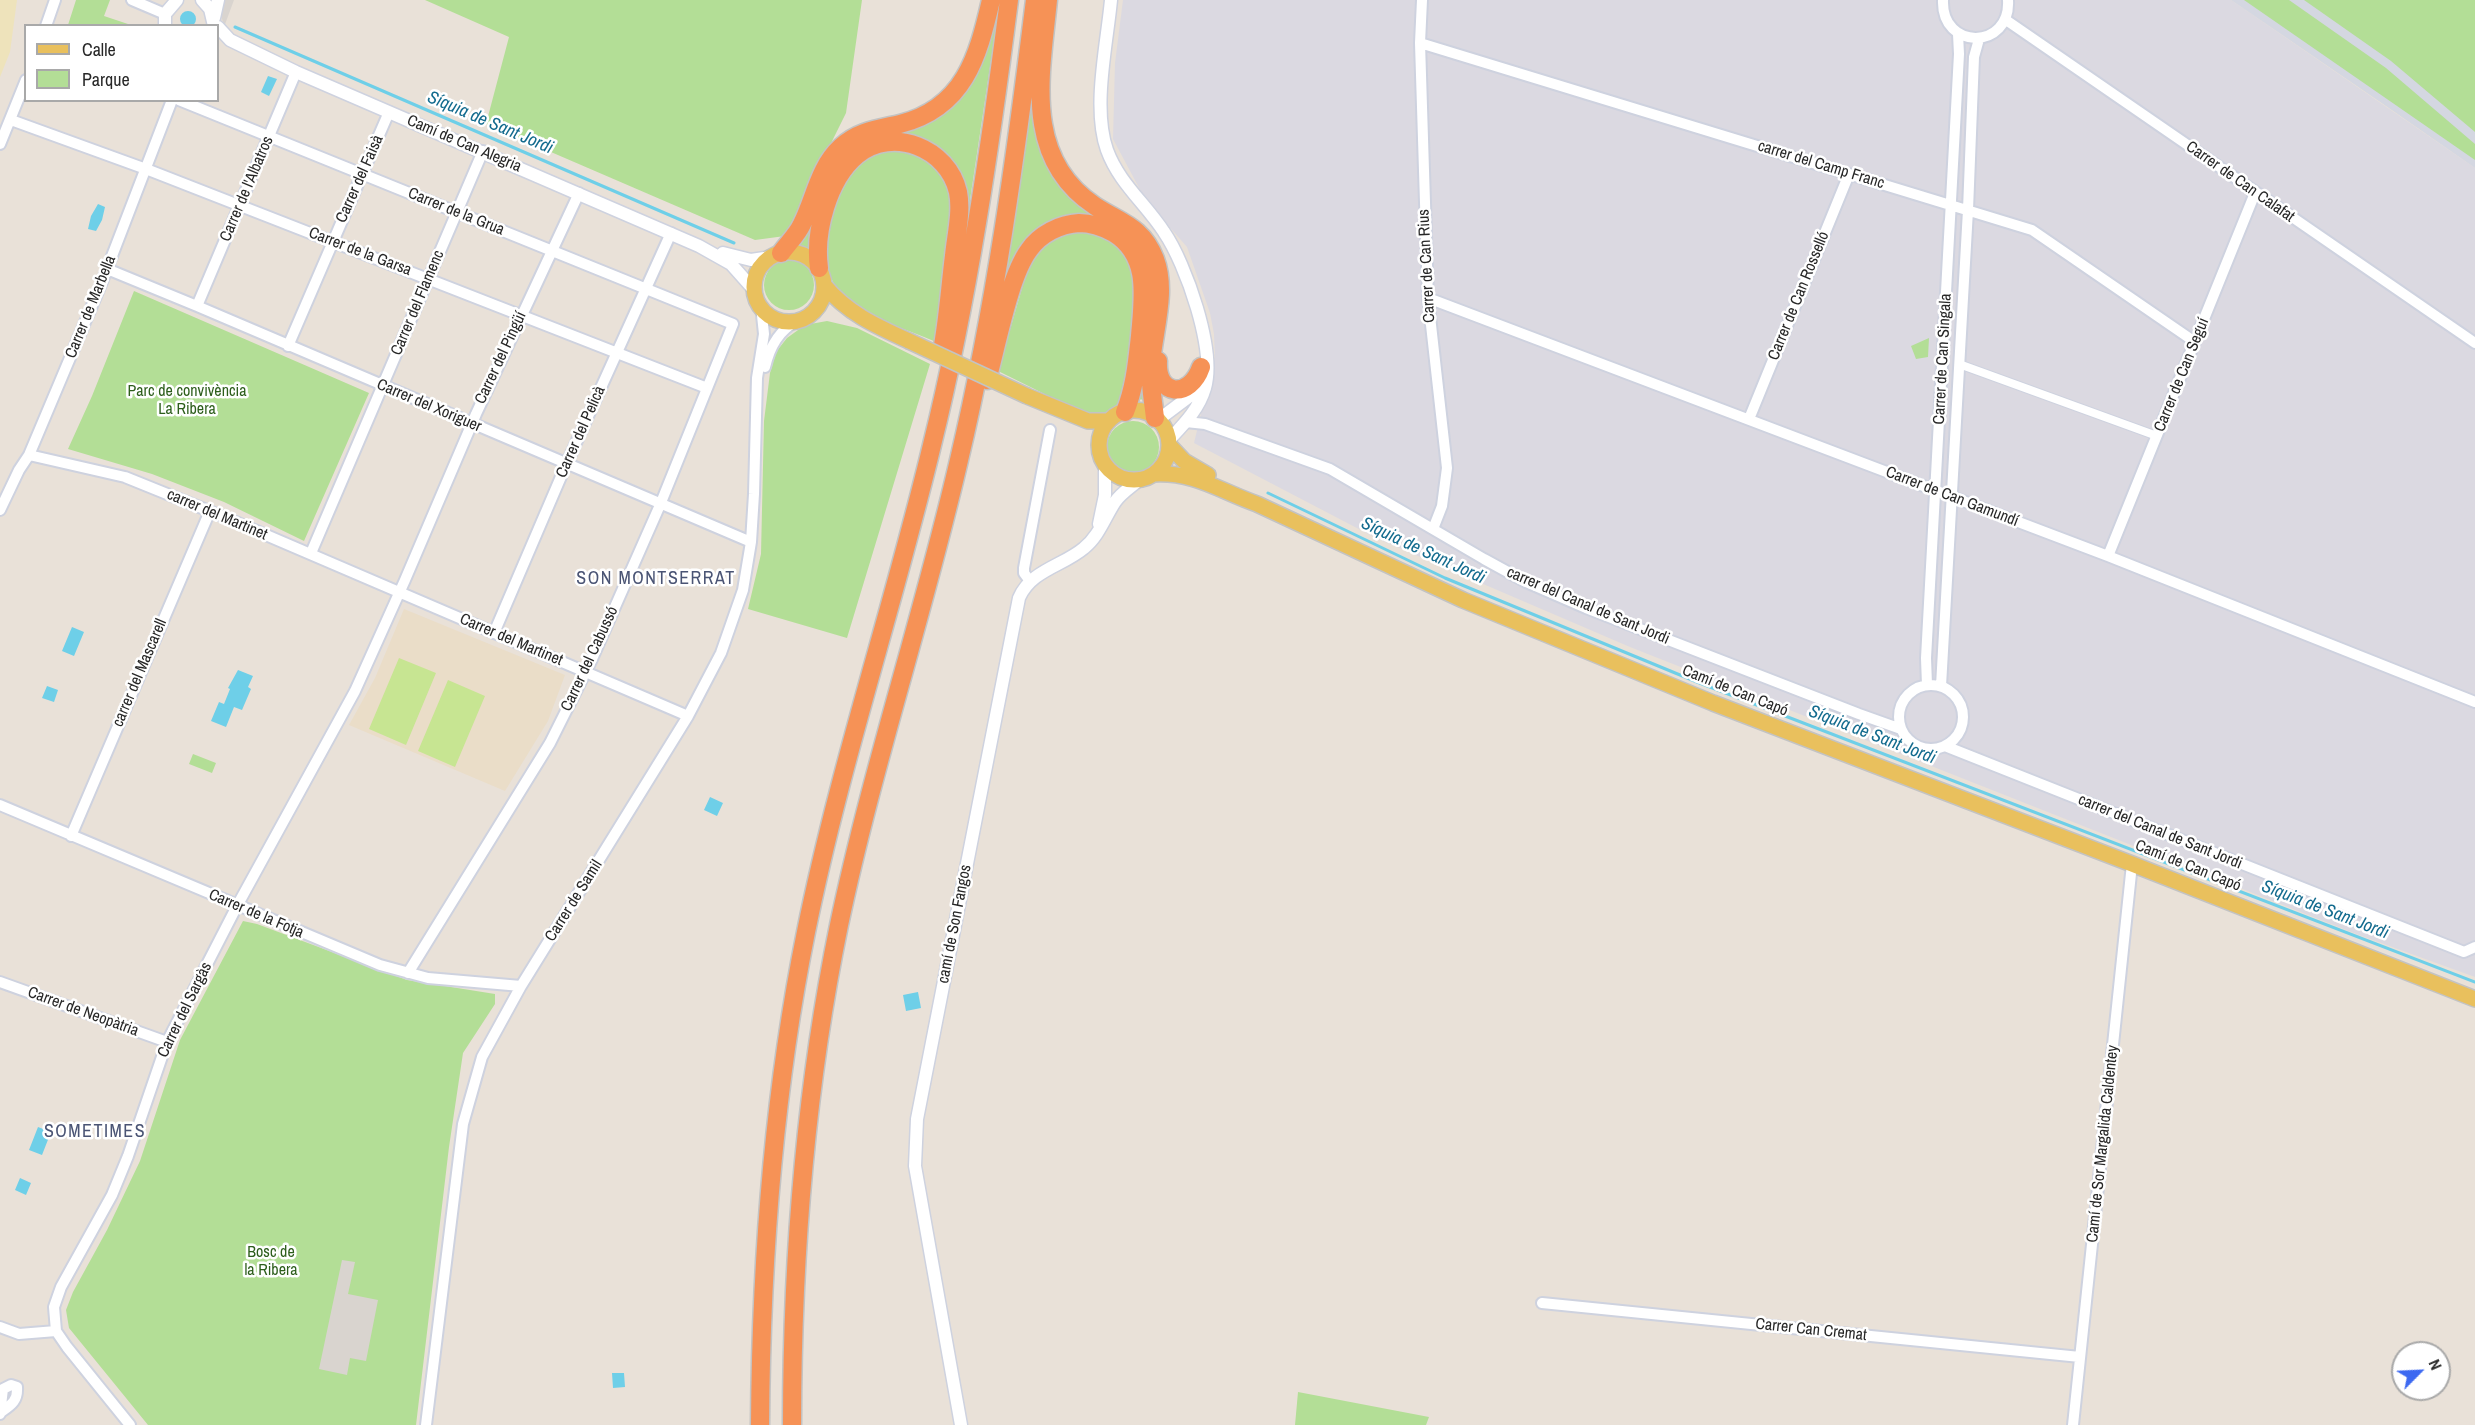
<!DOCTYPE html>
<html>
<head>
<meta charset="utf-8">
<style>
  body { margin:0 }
  #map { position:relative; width:2475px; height:1425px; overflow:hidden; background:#e9e1d8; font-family:"Archivo Narrow",sans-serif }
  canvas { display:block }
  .legend { position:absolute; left:24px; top:24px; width:195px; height:78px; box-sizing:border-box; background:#fff; border:2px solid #a9a9a9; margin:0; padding:8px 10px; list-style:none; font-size:18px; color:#272727 }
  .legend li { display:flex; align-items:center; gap:12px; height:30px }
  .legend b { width:30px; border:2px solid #a9a9a9 }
  .north { position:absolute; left:2391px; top:1341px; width:60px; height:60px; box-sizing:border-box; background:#fff; border:2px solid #a9a9a9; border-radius:50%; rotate:66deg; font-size:16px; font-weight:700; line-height:24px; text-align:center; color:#272727 }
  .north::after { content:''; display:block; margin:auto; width:21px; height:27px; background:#3d69f1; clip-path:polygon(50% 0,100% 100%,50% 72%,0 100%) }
</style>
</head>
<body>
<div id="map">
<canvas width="2475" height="1425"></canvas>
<ul class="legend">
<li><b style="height:8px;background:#e9c05d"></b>Calle</li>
<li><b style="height:16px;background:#b3de96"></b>Parque</li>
</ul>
<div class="north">N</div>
</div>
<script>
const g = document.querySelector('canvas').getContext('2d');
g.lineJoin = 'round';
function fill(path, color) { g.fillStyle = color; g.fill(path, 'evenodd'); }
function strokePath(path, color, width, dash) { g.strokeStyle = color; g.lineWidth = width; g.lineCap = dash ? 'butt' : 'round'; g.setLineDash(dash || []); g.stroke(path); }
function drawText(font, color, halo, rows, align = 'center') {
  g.font = font + ' "Archivo Narrow",sans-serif'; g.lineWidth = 5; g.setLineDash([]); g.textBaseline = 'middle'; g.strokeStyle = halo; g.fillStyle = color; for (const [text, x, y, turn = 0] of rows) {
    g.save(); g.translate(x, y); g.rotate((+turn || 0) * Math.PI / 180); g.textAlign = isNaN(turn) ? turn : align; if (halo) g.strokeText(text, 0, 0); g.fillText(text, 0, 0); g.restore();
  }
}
const industrial = new Path2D(`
  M1123,0H2231L2475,168V977L2359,935L1630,647L1376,538L1194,443L1215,357L1214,334L1210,313L1187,247L1145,199L1113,139L1115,63Z`);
const education = new Path2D(`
  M404,609L565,675L548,721L505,791L349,725L375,678Z`);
const airport = new Path2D(`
  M2231,0H2475V168L2386,106Z`);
const green = new Path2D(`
  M76,0H110L104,16L131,25H68Z
  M425,0H862L846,113L785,236L755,240L486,124L509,37Z
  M996,0H1000L964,240H961C963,223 967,206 963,190C952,138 886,119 848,155C834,168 829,186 822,203C817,218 809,236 812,252L797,247L796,244C819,219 818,179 842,156C861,137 884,134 909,128C972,111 985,56 996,0Z
  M2244,0H2289L2386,68L2475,144V160Z
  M2304,0H2475V132L2391,61Z
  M1033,92C1037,97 1035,110 1036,118C1039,138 1045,161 1057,178C1083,218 1142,221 1152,272C1155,287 1152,303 1150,318C1147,345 1144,373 1146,400L1137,399C1144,374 1154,285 1145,263C1128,216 1063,202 1029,240C1013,259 1008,284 1002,307Z
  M885,150L910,151L932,163L949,186L952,207L936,342C909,330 870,319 848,300C817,275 825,235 837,202C840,192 844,180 850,172C859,161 872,155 885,150Z
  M1072,232L1093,233L1112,241L1126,255L1135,275V304L1125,388L1117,408L1106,415L1085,414L998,371L1029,264C1040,246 1052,240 1072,232Z
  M764 285a25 25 0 1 1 50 0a25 25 0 1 1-50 0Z
  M134,291L369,393L304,541L224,502L152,474L68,449L92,396Z
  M827,321L857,328L930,364L847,638L748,609L761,554L764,421L770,373L776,352L787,338L805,325Z
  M1929,338L1928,357L1916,359L1911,346Z
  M1107 447a26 26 0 1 1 52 0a26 26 0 1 1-52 0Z
  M193,754L216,763L212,773L189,764Z
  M243,921L257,924L407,980L495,994V1004L463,1053L449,1147L416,1425H148L69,1328L66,1310L73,1292L107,1230L140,1161L180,1040Z
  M1298,1392L1429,1417L1426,1425H1295Z`);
const sand = new Path2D(`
  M0,0H17L10,52L0,77Z`);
const pitch = new Path2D(`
  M399,658L436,673L406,745L369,729Z
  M448,680L485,696L455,767L418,751Z`);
const plaza = new Path2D(`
  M222,0H234L224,27L220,10Z
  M342,1260L355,1262L348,1294L378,1300L366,1361L350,1358L347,1375L319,1369Z`);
const water = new Path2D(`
  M180 19a8 8 0 1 1 16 0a8 8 0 1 1-16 0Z
  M268,76L277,79L269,96L261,92Z
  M98,204L105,207L102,220L96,231L88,229L91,216Z
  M72,627L84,632L74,656L62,651Z
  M238,670L253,676L248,687L251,689L242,710L234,707L226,727L211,721L219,702L224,704L230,689L228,688Z
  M47,686L58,690L54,702L42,698Z
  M710,797L723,803L717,816L704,810Z
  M918,992L921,1008L906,1011L903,995Z
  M38,1127L51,1132L42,1155L29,1150Z
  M20,1178L31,1183L26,1195L15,1190Z
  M612,1373H624L625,1387L613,1388Z`);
const stream = new Path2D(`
  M235,27L734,243
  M1268,493L1445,578L1697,682L2475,982`);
const pedestrian = new Path2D(`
  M1959,364L2157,436`);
const minor = new Path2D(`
  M132,0L165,14
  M1422,0L1420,43L1428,298L1447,468L1442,506L1433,529
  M1943,0C1941,51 2011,50 2008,0
  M2006,20L2475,343
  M46,26L55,0
  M1420,43L2032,230L2195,342
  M179,100L733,324L660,505L592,659L550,743L408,973
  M11,120L146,169L707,388
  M0,144L26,80
  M107,269L197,306L751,542
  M1428,298L2108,556L2475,702
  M197,306L296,72
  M288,346L389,112
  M765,367C770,346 779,330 798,320
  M1749,419L1849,174
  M1186,422L1205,424L1330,469L1484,559L1526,582L1586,608L1859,714L1901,729
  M29,455L125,477L224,517L688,716
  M0,510L19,470L29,455L102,282L172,100
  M311,553L483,151
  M2108,556L2255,193
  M1030,581L1024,573V568L1050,430
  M494,633L566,465L671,233
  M1899 717a32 32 0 1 1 64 0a32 32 0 1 1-64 0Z
  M1927,685L1926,658L1959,54L1958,34
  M1941,686L1968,210L1974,57L1979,39
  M1945,746L2464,952L2475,947
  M0,805L380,965L428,978L521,986
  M71,836L210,511
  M0,982L167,1042
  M1542,1303L2080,1357
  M0,1327L19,1334L56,1331
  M0,1414L3,1389L11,1385L17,1387C18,1401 11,1405 1,1412
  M130,1425L67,1347L56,1331L54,1307L61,1287L112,1195L128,1156L167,1042L237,906L355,691L405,580L476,414L579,193
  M426,1425L463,1124L482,1057L521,986L688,716L721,653L743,590L751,542L754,494L757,378L764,334L761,306
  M2073,1425L2132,864`);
const tertiary = new Path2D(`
  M202,0L210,9L214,26
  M1111,0C1107,44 1092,108 1107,150C1119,183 1145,203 1164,232C1186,264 1216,350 1205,388C1199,409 1184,424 1169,440
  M214,18L218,0
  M165,26V14L177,0
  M218,27L230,40L296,72L699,246L731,264L755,291
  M723,253L751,260L771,257
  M1158,420L1190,396L1200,379
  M1099,524L1105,495V464
  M961,1425L915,1166L917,1119L1019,598C1031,570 1063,566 1084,548C1099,536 1105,517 1115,502C1121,493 1131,487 1139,480`);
const primary = new Path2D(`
  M754 287a35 35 0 1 1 70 0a35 35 0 1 1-70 0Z
  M824,285C847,313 876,326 909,341
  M1027,396L1088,421H1109
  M1099 445a35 35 0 1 1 70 0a35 35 0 1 1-70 0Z
  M1169,445L1184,461L1208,475
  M1154,474C1195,472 1220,491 1257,504L1463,600L1713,703L2132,864L2475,999`);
const motorway = new Path2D(`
  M1048,0C1041,73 1022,158 1095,206C1121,223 1142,226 1155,259C1167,291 1154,329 1151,363C1149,381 1153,399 1155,418
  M781,253C788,243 797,235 802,224C815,198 819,167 841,147C858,131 878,129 900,124C964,108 978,57 991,0
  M819,268C814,232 828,179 857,155C893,126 948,148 958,192C962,212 956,235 954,256C950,287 948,320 942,351
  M1158,361C1156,397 1190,399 1201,367
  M987,380C997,345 1009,277 1029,250C1040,234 1060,224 1079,223C1092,223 1103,227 1114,233C1151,256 1143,299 1140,336C1137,363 1135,387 1125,412
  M760,1425C761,1259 773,1095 806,932C839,768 893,608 932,445C968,299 990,149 1009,0
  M792,1425C792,1257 805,1090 839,925C872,768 923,616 959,460C995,308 1016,154 1035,0`);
const primaryBridge = new Path2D(`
  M909,341L1027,396`);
const streetNames = [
  ["Camí de Can Alegria",464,144,23],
  ["carrer del Camp Franc",1821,165,17],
  ["Carrer del Faisà",360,179,-66],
  ["Carrer de Can Calafat",2240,182,35],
  ["Carrer de l'Albatros",247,189,-67],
  ["Carrer de la Grua",456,212,22],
  ["Carrer de la Garsa",360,252,21],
  ["Carrer de Can Rius",1427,266,-93],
  ["Carrer de Can Rosselló",1799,296,-68],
  ["Carrer del Flamenc",418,303,-67],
  ["Carrer de Marbella",91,307,-68],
  ["Carrer del Pingüí",501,358,-65],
  ["Carrer de Can Singala",1943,359,-87],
  ["Carrer de Can Seguí",2182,375,-68],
  ["Carrer del Xoriguer",429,406,23],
  ["Carrer del Pelicà",581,432,-66],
  ["Carrer de Can Gamundí",1952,497,21],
  ["carrer del Martinet",217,515,23],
  ["carrer del Canal de Sant Jordi",1588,606,23],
  ["Carrer del Martinet",511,640,23],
  ["Carrer del Cabussó",590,659,-65],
  ["carrer del Mascarell",140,673,-67],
  ["Camí de Can Capó",1735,691,22],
  ["carrer del Canal de Sant Jordi",2160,832,22],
  ["Camí de Can Capó",2188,866,22],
  ["Carrer de Samil",574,901,-58],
  ["Carrer de la Fotja",256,914,23],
  ["camí de Son Fangos",955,924,-79],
  ["Carrer del Sargàs",185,1010,-64],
  ["Carrer de Neopàtria",83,1012,20],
  ["Camí de Sor Margalida Caldentey",2103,1144,-84],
  ["Carrer Can Cremat",1811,1330,6]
];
const parkNames = [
  ["Parc de convivència",187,392],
  ["La Ribera",187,410],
  ["Bosc de",271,1253],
  ["la Ribera",271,1271]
];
const waterNames = [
  ["Síquia de Sant Jordi",490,123,23],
  ["Síquia de Sant Jordi",1423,551,25],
  ["Síquia de Sant Jordi",1872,735,21],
  ["Síquia de Sant Jordi",2325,910,21]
];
const neighbourhoodNames = [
  ["SON MONTSERRAT",656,579],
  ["SOMETIMES",95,1132]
];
fill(industrial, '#dbd9e1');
fill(education, '#eaddc8');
fill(airport, '#d4d7e1');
fill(green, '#b3de96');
fill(sand, '#eee3bb');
fill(pitch, '#c7e592');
fill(plaza, '#d9d4cf');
fill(water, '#6ecfe8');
strokePath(stream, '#6ecfe8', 3);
strokePath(pedestrian, '#ced2df', 10);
strokePath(minor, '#ced2df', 14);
strokePath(tertiary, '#ced2df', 15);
strokePath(primary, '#c3c3c3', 18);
strokePath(motorway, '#c3c3c3', 21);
strokePath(pedestrian, '#fff', 8);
strokePath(minor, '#fff', 10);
strokePath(tertiary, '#fff', 12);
strokePath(primary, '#e9c05d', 15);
strokePath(motorway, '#f69256', 18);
strokePath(primaryBridge, '#c3c3c3', 18, []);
strokePath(primaryBridge, '#e9c05d', 15);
drawText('16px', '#272727', '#fff', streetNames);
drawText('16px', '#2d5e1c', '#fff', parkNames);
drawText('italic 18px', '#136b8e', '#fff', waterNames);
g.letterSpacing = '1.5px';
drawText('18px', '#4a5474', '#fff', neighbourhoodNames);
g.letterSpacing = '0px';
</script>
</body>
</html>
